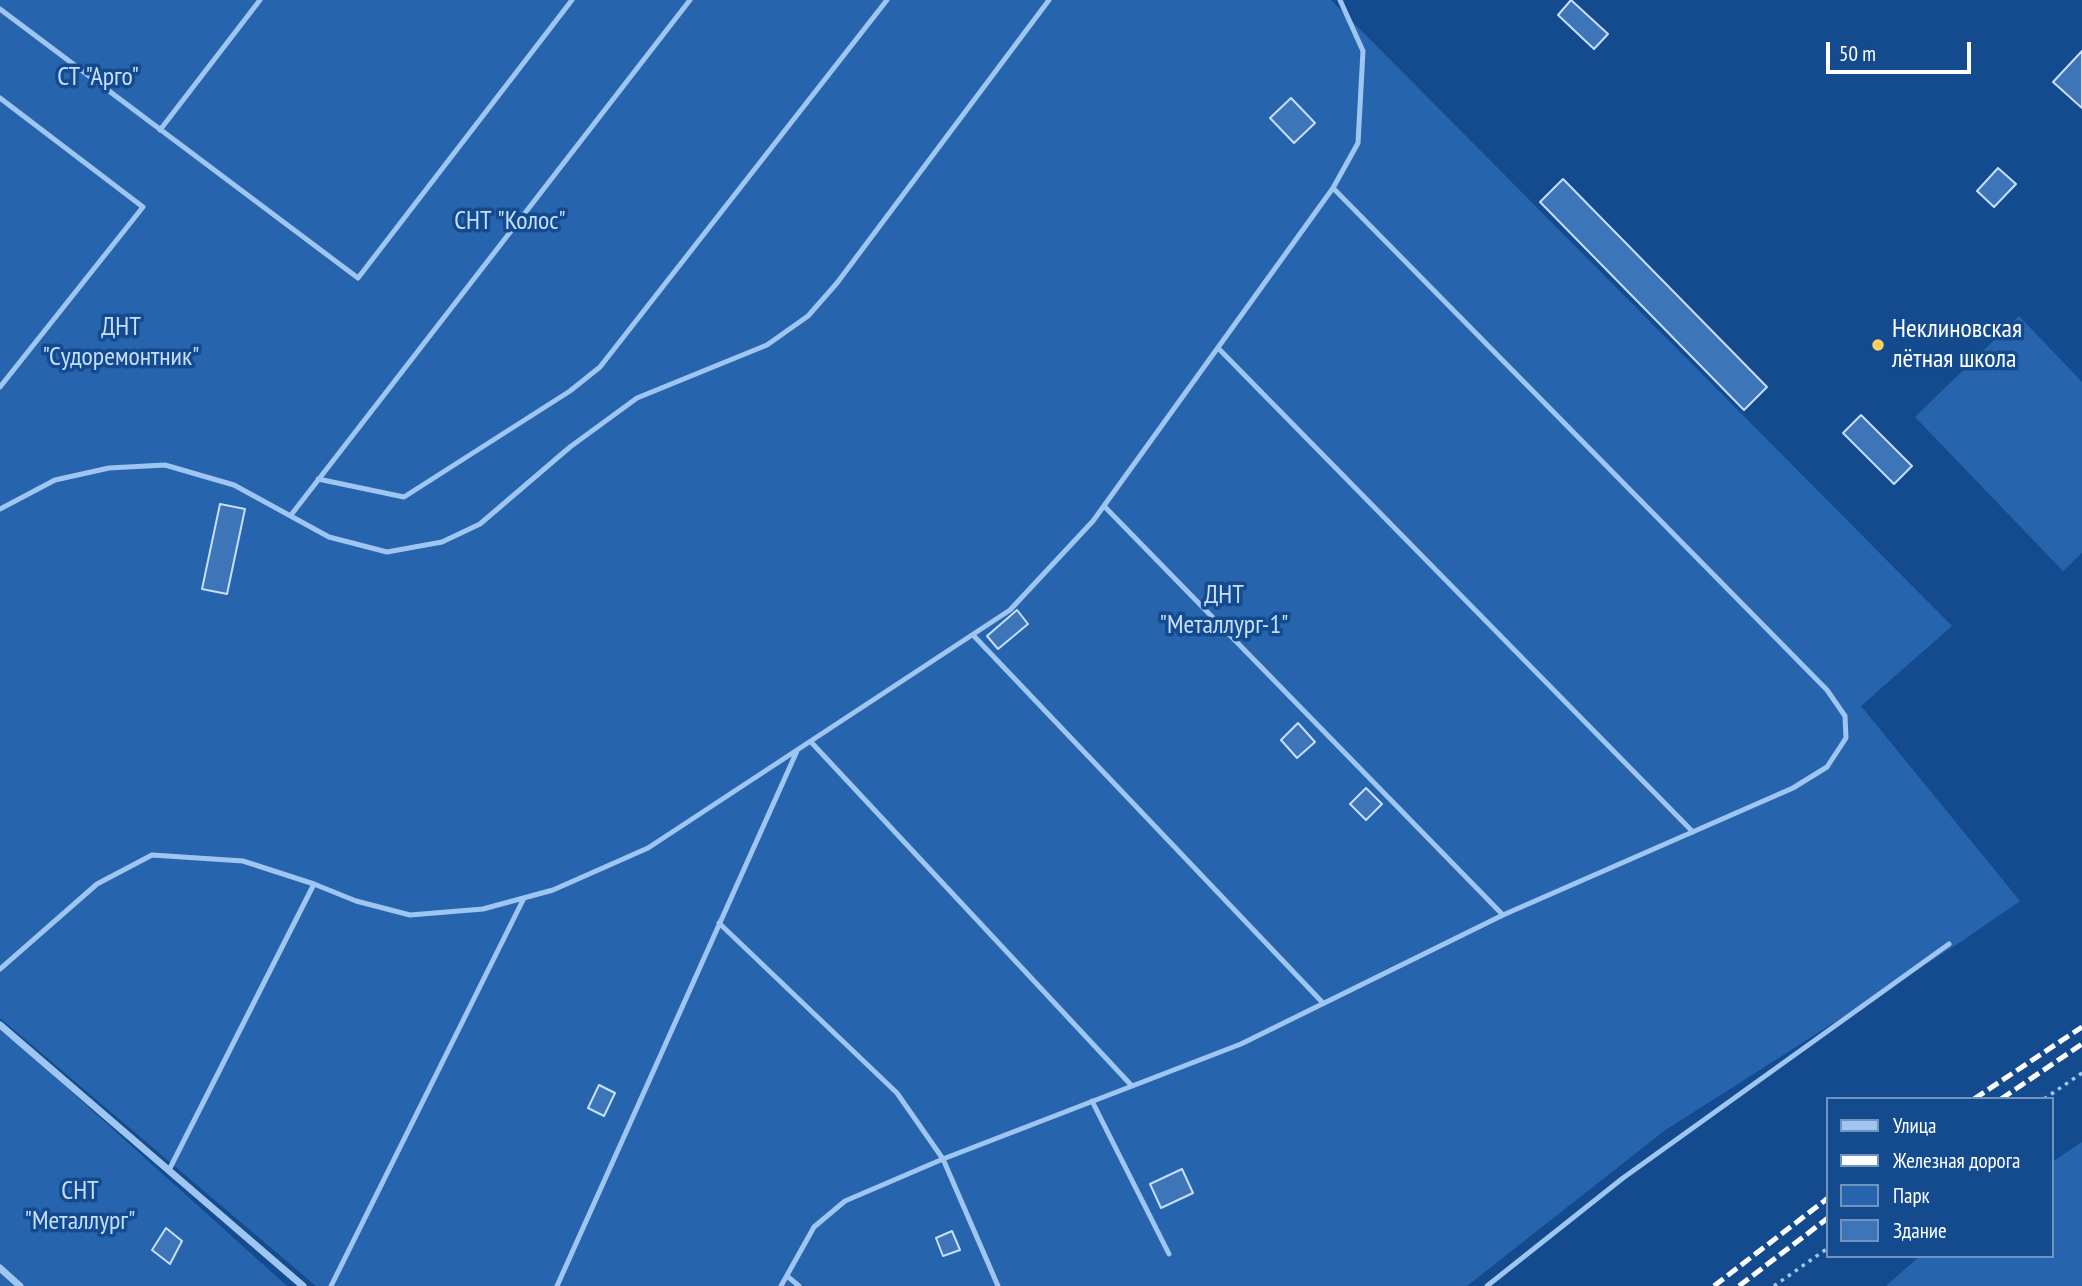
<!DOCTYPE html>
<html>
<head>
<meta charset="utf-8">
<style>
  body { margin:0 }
  #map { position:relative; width:2082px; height:1286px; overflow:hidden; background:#144b8f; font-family:"PT Sans Narrow",sans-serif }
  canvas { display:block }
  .legend { position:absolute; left:1826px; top:1097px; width:228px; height:161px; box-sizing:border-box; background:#144b8f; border:2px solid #7293bc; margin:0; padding:9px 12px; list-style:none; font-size:21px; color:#fff }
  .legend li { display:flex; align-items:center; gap:14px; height:35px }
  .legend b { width:35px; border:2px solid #7293bc }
  .scale { position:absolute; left:1826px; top:42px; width:145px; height:32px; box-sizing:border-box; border:4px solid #fff; border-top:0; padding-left:9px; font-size:21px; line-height:24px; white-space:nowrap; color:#fff; -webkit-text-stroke:5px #144b8f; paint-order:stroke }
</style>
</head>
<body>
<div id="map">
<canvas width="2082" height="1286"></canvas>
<ul class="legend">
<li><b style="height:9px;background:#9fc5f1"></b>Улица</li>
<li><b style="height:9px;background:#fff"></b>Железная дорога</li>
<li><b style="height:19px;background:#2665ae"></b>Парк</li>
<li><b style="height:19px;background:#3d75b8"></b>Здание</li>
</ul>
<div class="scale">50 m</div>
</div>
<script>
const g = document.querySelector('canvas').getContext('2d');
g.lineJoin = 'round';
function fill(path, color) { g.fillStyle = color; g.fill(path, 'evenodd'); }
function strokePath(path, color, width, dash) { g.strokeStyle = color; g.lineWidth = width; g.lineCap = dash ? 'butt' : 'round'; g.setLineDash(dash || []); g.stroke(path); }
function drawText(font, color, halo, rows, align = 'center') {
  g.font = font + ' "PT Sans Narrow",sans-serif'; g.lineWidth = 7; g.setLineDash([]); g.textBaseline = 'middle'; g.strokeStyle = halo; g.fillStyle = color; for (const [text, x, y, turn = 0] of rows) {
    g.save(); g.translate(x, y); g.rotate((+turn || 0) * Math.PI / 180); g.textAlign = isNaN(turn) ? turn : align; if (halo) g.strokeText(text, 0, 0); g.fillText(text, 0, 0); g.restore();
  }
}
const green = new Path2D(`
  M0,0H1331L1952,626L1861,706L2020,901L1962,941L1664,1131L1467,1286H316L0,1018Z
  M2019,316L2082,382V553L2063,571L1915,417Z
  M0,1030L25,1050L287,1286H0Z
  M2082,1142V1286H1886L1920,1256H2052V1162Z`);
const building = new Path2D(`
  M1571,0L1608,34L1594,49L1558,15Z
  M2082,51V108L2053,82Z
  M1291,98L1315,123L1294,143L1270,118Z
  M1998,168L2016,184L1994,207L1977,191Z
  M1563,179L1767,387L1744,410L1540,202Z
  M1861,415L1912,466L1894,484L1843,433Z
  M220,504L245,509L227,594L202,589Z
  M1017,610L1028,624L998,649L987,636Z
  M1298,723L1315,742L1297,758L1281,740Z
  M1366,788L1382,804L1366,820L1350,804Z
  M599,1085L615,1093L604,1116L588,1108Z
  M1182,1169L1193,1193L1161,1208L1150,1184Z
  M166,1228L182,1241L170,1264L152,1250Z
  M952,1231L960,1250L943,1256L936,1238Z`);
const path = new Path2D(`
  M2044,1099L2082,1073
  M1774,1286L1828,1248`);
const lane = new Path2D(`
  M0,9L358,278L572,0
  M0,98L143,207L0,387
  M160,130L260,0
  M1218,348L1693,832
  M318,479L404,497L570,391L600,367L887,0
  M1104,506L1503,915
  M0,509L55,480L109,468L165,465L234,485L329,537L387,552L442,542L480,524L570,447L637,398L767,345L808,316L837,283L1049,0
  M291,515L690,0
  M973,635L1323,1003
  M811,742L1132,1086
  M719,923L897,1093L943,1159L998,1286
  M0,969L97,884L152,855L243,861L314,884L356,901L410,915L483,909L553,890L648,848L1010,610L1093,521L1333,188L1358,143L1363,51L1340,0
  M1092,1101L1169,1254
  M169,1170L314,884
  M787,1276L799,1286
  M331,1286L524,898
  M557,1286L797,751
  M781,1286L814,1227L845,1201L943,1159L1241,1044L1503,915L1793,788L1827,767L1846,738L1845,716L1827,690L1333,188
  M1487,1286L1623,1178L1949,944`);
const street = new Path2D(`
  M0,1025L303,1286
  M0,1268L20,1286`);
const rail = new Path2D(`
  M1974,1099L2082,1027
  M2001,1099L2082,1044
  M1714,1286L1828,1198
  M1739,1286L1828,1218`);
const markers = [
  [1878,345,7,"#ffcf5f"]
];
const parkNames = [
  ["СТ \"Арго\"",98,78],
  ["СНТ \"Колос\"",510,222],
  ["ДНТ",121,328],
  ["\"Судоремонтник\"",121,358],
  ["ДНТ",1224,596],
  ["\"Металлург-1\"",1224,626],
  ["СНТ",80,1192],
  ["\"Металлург\"",80,1222]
];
const poiNames = [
  ["Неклиновская",1892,330],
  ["лётная школа",1892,360]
];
fill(green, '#2665ae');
fill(building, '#3d75b8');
strokePath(building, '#c6dffc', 2);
strokePath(path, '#9fc5f1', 3.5, [3.5, 5]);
strokePath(lane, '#9fc5f1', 5);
strokePath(street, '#9fc5f1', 7);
strokePath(rail, '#fff', 5, [12, 5]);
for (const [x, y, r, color] of markers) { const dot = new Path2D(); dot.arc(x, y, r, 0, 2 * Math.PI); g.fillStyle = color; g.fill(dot); strokePath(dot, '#144b8f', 2.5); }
drawText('26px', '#c6dffc', '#144b8f', parkNames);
drawText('26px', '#fff', '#144b8f', poiNames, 'left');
</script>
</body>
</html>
